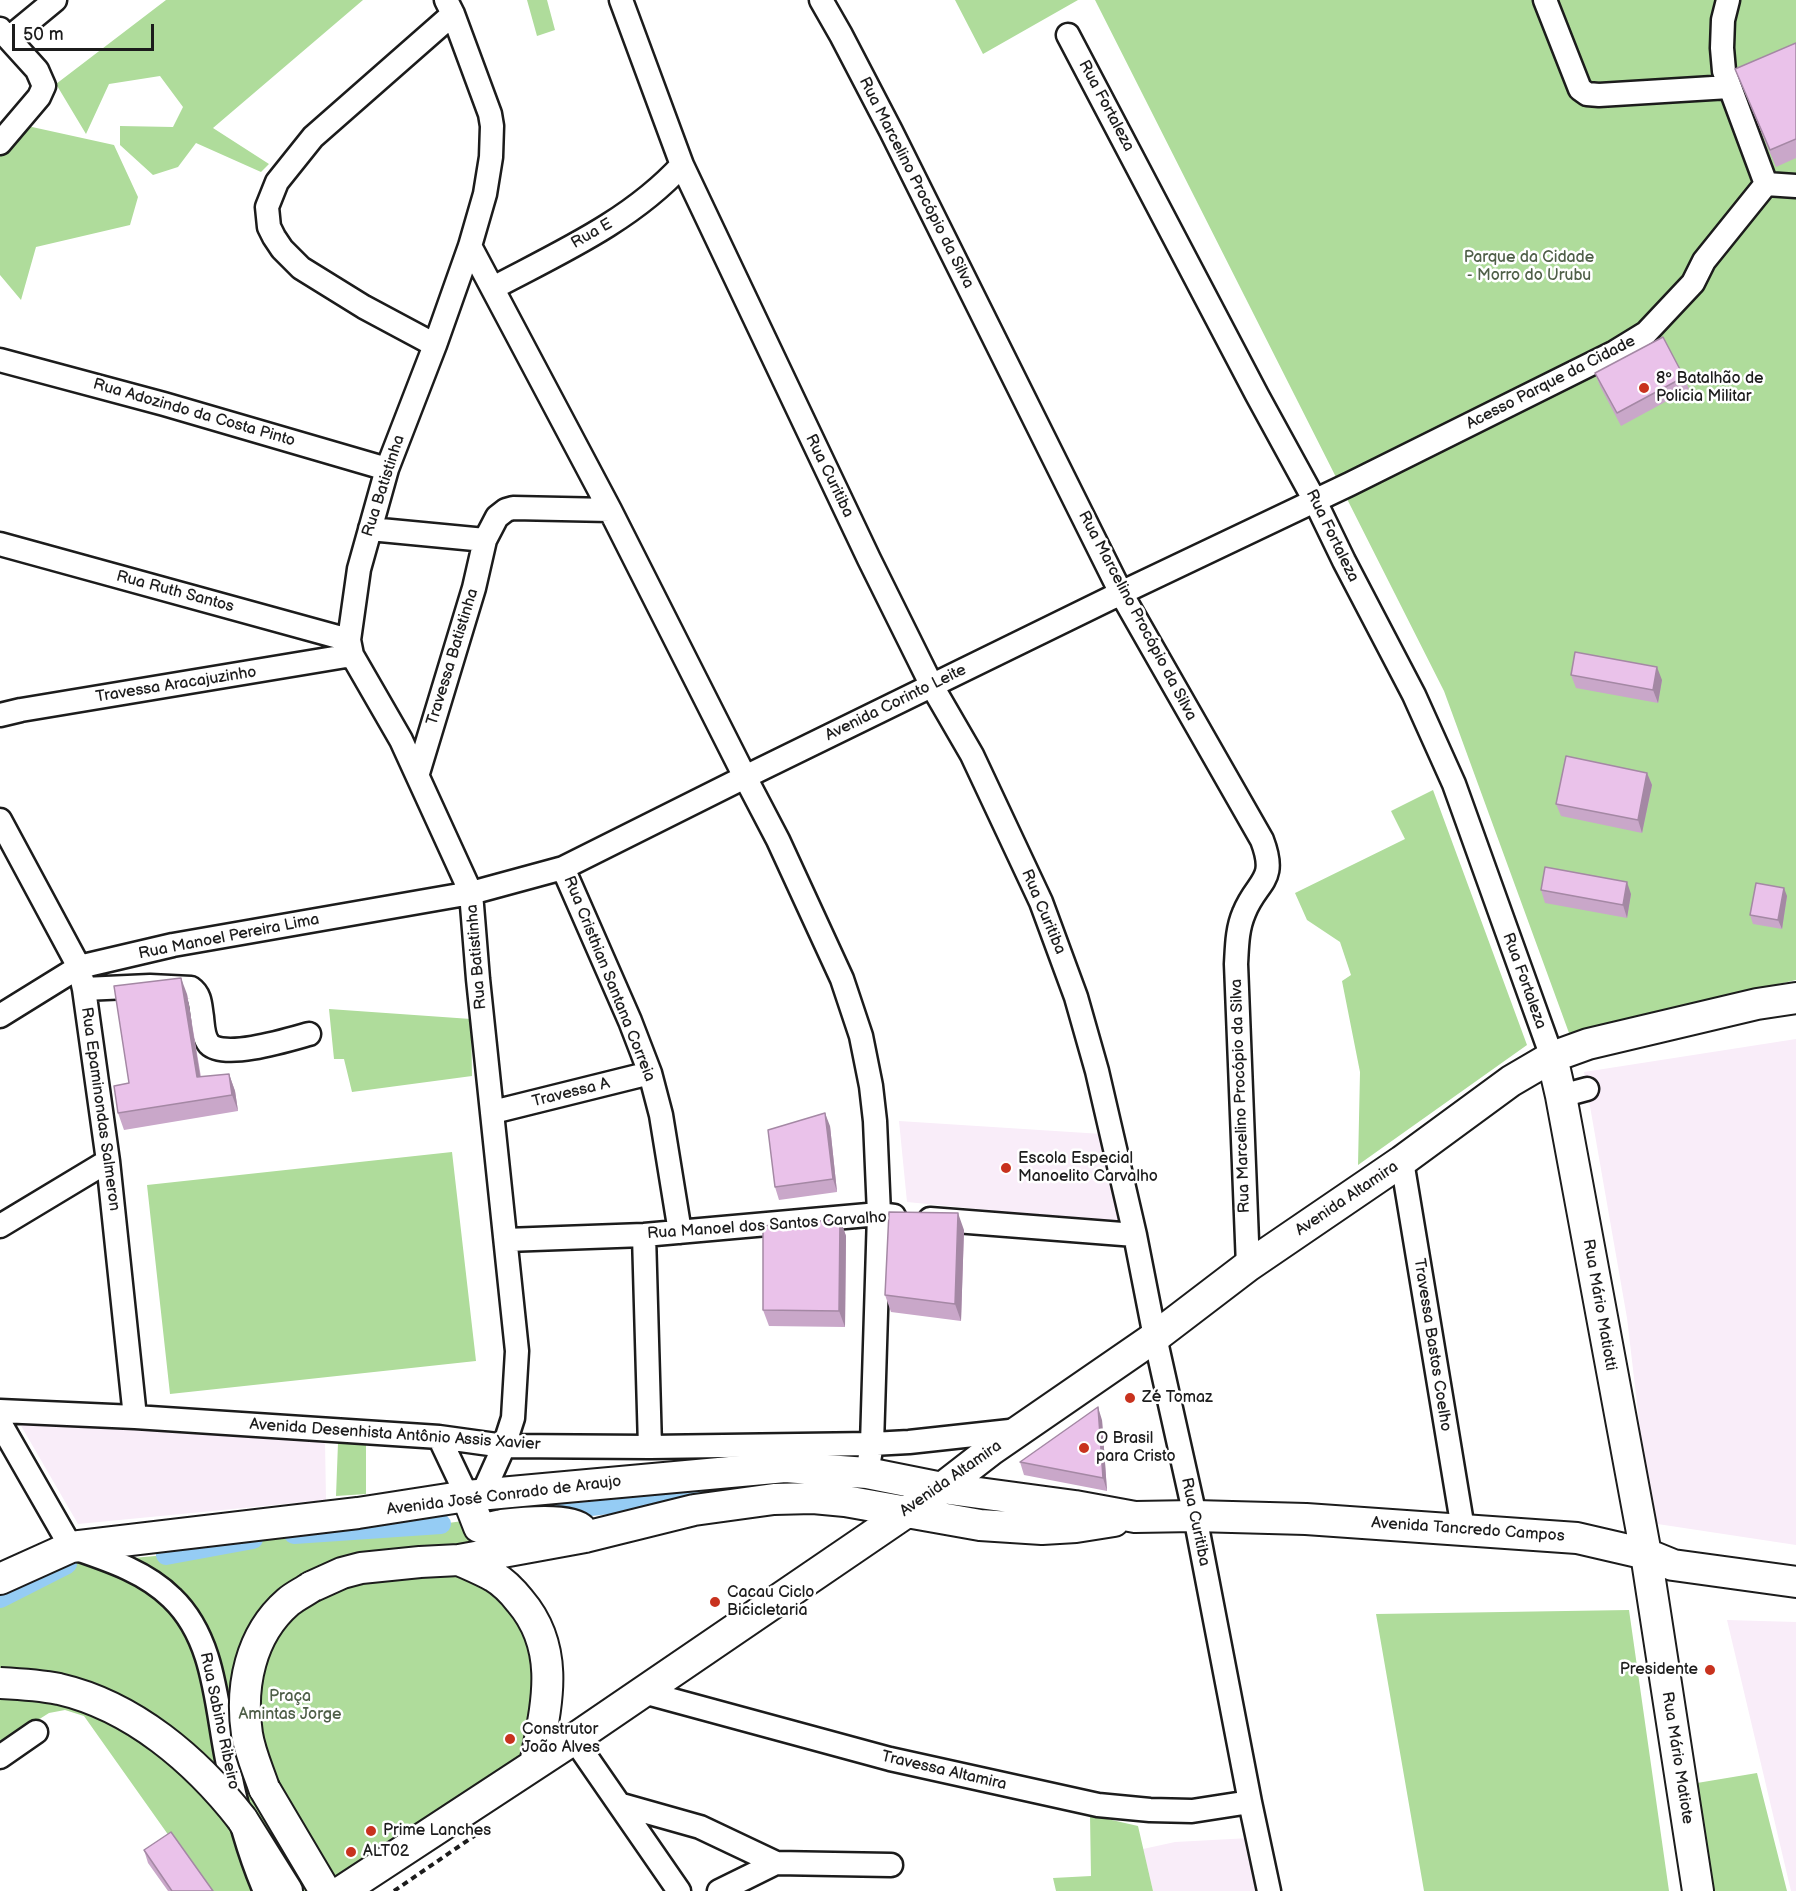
<!DOCTYPE html>
<html>
<head>
<meta charset="utf-8">
<style>
  body { margin:0 }
  #map { position:relative; width:1796px; height:1891px; overflow:hidden; background:#fff; font-family:"Balsamiq Sans",sans-serif }
  canvas { display:block }
  .scale { position:absolute; left:12px; top:24px; width:142px; height:27px; box-sizing:border-box; border:3px solid #1c1c1c; border-top:0; padding-left:8px; font-size:18px; line-height:21px; white-space:nowrap; color:#1c1c1c; -webkit-text-stroke:4px #fff; paint-order:stroke }
</style>
</head>
<body>
<div id="map">
<canvas width="1796" height="1891"></canvas>
<div class="scale">50 m</div>
</div>
<script>
const g = document.querySelector('canvas').getContext('2d');
g.lineJoin = 'round';
function fill(path, color) { g.fillStyle = color; g.fill(path, 'evenodd'); }
function strokePath(path, color, width, dash) { g.strokeStyle = color; g.lineWidth = width; g.lineCap = dash ? 'butt' : 'round'; g.setLineDash(dash || []); g.stroke(path); }
function drawText(font, color, halo, rows, align = 'center') {
  g.font = font + ' "Balsamiq Sans",sans-serif'; g.lineWidth = 5; g.setLineDash([]); g.textBaseline = 'middle'; g.strokeStyle = halo; g.fillStyle = color; for (const [text, x, y, turn = 0] of rows) {
    g.save(); g.translate(x, y); g.rotate((+turn || 0) * Math.PI / 180); g.textAlign = isNaN(turn) ? turn : align; if (halo) g.strokeText(text, 0, 0); g.fillText(text, 0, 0); g.restore();
  }
}
const built = new Path2D(`
  M1796,1039V1545L1651,1523L1627,1318L1584,1072Z
  M899,1121L1102,1134L1119,1223L907,1202Z
  M20,1424L325,1440L326,1500L78,1524Z
  M1727,1620L1796,1622V1891H1791Z
  M1250,1838L1261,1891H1153L1143,1849L1175,1842Z`);
const green = new Path2D(`
  M166,0H363L213,128L269,164L261,172L196,143L178,167L153,175L120,145V126L173,127L183,107L160,76L109,84L86,134L56,84Z
  M527,0H547L555,30L537,36Z
  M955,0H1078L983,54Z
  M1095,0H1796V980L1569,1033L1444,691Z
  M23,125L114,145L138,197L130,225L36,247L21,300L0,275V153Z
  M1433,790L1527,1045L1358,1165L1360,1072L1342,981L1351,975L1340,942L1307,920L1295,893L1405,839L1391,811Z
  M329,1009L471,1019L472,1076L352,1092L344,1059H334Z
  M452,1152L476,1361L170,1394L147,1185Z
  M338,1443L366,1445V1494L336,1496Z
  M492,1517L494,1591L515,1609L541,1669L524,1755L502,1768L319,1891H208L84,1716L65,1710L49,1713L0,1744V1600L67,1564L166,1555L266,1536L441,1524Z
  M1629,1610L1669,1891H1424L1376,1614Z
  M1757,1773L1787,1891H1714L1697,1783Z
  M1090,1815L1138,1826L1153,1891H1056L1053,1878L1091,1876Z`);
const canal = new Path2D(`
  M545,1511L736,1490
  M294,1534L441,1524
  M166,1555L253,1539
  M0,1598L67,1564`);
const path = new Path2D(`
  M394,1891L477,1834`);
const minor = new Path2D(`
  M446,0L453,14L490,114L492,126L491,157L485,194L470,246L435,345L387,469L359,569L349,640L352,655L401,740L471,893L478,979L517,1351L513,1418L504,1446L482,1495
  M621,0L682,165L869,559L932,686L972,755L1041,902L1076,997L1097,1071L1135,1235L1155,1337L1195,1516L1250,1802L1269,1891
  M821,0L841,35L891,131L1121,593L1262,840C1278,882 1257,880 1244,913C1237,929 1237,947 1236,964L1248,1266
  M1545,0L1580,89L1587,94L1599,95L1729,87
  M1728,0L1723,20L1722,48L1724,71L1766,184
  M0,29L37,70L44,86L39,97L0,143
  M1068,35L1257,395L1315,501L1344,561L1414,695L1454,784L1552,1057
  M9,38L55,0
  M1766,184L1796,186
  M470,246L610,510L745,777L778,840L842,979L861,1036L871,1086L875,1121L879,1214L872,1444L867,1473
  M493,288C559,253 631,221 682,165
  M435,345L364,307L301,268L282,249L274,237L269,227L267,207L277,182L313,137L453,14
  M0,360L164,404L387,469
  M370,529L485,540
  M0,544L349,640
  M0,715L21,710L352,655
  M418,773L474,588L485,540L497,517L506,510L513,508L610,510
  M0,820L79,967L84,989L108,1161L135,1417
  M563,868L630,1021L650,1073L661,1115L680,1232
  M84,989L150,986L191,988C201,995 200,1006 202,1017C203,1026 203,1037 209,1044C224,1060 291,1039 309,1034
  M0,1016L79,967L173,945L471,893L563,868L745,777L1121,593L1350,484L1615,352L1646,333L1693,283L1704,261L1766,184
  M1561,1096L1587,1089
  M493,1112L650,1073
  M1402,1161L1463,1529
  M930,1219L1135,1235
  M0,1226L108,1161
  M644,1235L650,1447
  M506,1240L644,1235L879,1214L894,1216
  M0,1411L135,1417L439,1437L504,1446L650,1447L872,1444L909,1442L1019,1430
  M0,1423L71,1547C106,1559 145,1571 172,1598C217,1641 216,1711 229,1769C237,1810 248,1852 265,1891
  M439,1437L467,1496
  M643,1692L890,1759L1098,1805L1150,1810L1192,1811L1250,1802
  M574,1739L679,1891
  M0,1757L36,1732
  M622,1805L700,1827L776,1863L891,1865
  M719,1891L776,1863`);
const major = new Path2D(`
  M1552,1057L1561,1096L1646,1554L1698,1891
  M467,1496L479,1527C487,1529 494,1527 502,1525C518,1523 570,1517 581,1529C583,1531 584,1535 585,1537
  M459,1560C470,1565 482,1570 493,1576C503,1582 513,1592 520,1601C562,1650 546,1707 535,1764
  M0,1579L71,1547L358,1513L467,1496L785,1467L867,1473L942,1488L1075,1506L1135,1517L1195,1516L1306,1519L1577,1538L1646,1554L1673,1565L1796,1582
  M311,1587L342,1573L361,1568L420,1562L459,1560L585,1537L694,1510L774,1499L813,1498L845,1501L980,1525L1042,1529L1076,1527L1114,1521
  M264,1788L325,1891
  M242,1819L287,1891
  M342,1891L574,1739L942,1488L991,1450L1155,1337L1248,1266L1402,1161L1511,1081L1552,1057L1588,1044L1757,1004L1796,998`);
const majorBridge = new Path2D(`
  M0,1683C20,1684 39,1685 59,1689C133,1706 196,1760 242,1819
  M264,1788C258,1770 250,1753 247,1734C240,1687 250,1635 288,1602C295,1596 304,1592 311,1587`);
const wall = new Path2D(`
  M1796,43V158L1776,167L1742,86L1735,69Z
  M1595,373L1684,377L1689,389L1621,426L1600,386Z
  M1571,675L1662,680L1658,703L1576,688Z
  M1647,773L1652,785L1642,833L1561,816L1556,804Z
  M1541,890L1631,894L1627,918L1545,903Z
  M1787,896L1782,929L1753,924L1750,915Z
  M187,994L201,1077L229,1074L235,1091L238,1111L124,1130L118,1113L129,1083Z
  M830,1126L837,1192L779,1200L775,1187Z
  M840,1219L846,1236L845,1327L769,1326L763,1310Z
  M964,1230L961,1321L891,1312L885,1295Z
  M1102,1420L1107,1491L1024,1475L1020,1462Z
  M144,1850L213,1891H168L148,1863Z`);
const shadedWall = new Path2D(`
  M1657,667L1662,680L1658,703L1653,690Z
  M1647,773L1652,785L1642,833L1638,820Z
  M1627,882L1631,894L1627,918L1623,905Z
  M1784,888L1787,896L1782,929L1778,920Z
  M181,978L187,994L203,1094L197,1077Z
  M229,1074L235,1091L238,1111L232,1095Z
  M825,1113L830,1126L837,1192L833,1179Z
  M958,1213L964,1230L961,1321L955,1304Z
  M840,1219L846,1236L845,1327L839,1311Z
  M1098,1407L1102,1420L1107,1491L1103,1478Z`);
const building = new Path2D(`
  M1796,43V139L1770,150L1735,69Z
  M1663,337L1684,377L1617,413L1595,373Z
  M1575,652L1657,667L1653,690L1571,675Z
  M1566,756L1647,773L1638,820L1556,804Z
  M1545,867L1627,882L1623,905L1541,890Z
  M1756,883L1784,888L1778,920L1750,915Z
  M181,978L197,1077L229,1074L232,1095L118,1113L114,1086L129,1083L114,986Z
  M825,1113L833,1179L775,1187L768,1130Z
  M889,1212L958,1213L955,1304L885,1295Z
  M840,1219L839,1311L763,1310V1226Z
  M1098,1407L1103,1478L1020,1462Z
  M171,1832L213,1891H172L144,1850Z`);
const markers = [
  [1644,388,6,"#c8321e"],
  [1006,1168,6,"#c8321e"],
  [1130,1398,6,"#c8321e"],
  [1084,1448,6,"#c8321e"],
  [715,1602,6,"#c8321e"],
  [1710,1670,6,"#c8321e"],
  [510,1739,6,"#c8321e"],
  [371,1831,6,"#c8321e"],
  [351,1852,6,"#c8321e"]
];
const streetNames = [
  ["Rua Fortaleza",1106,106,62],
  ["Rua Marcelino Procópio da Silva",916,183,63],
  ["Rua E",592,234,-30],
  ["Acesso Parque da Cidade",1551,383,-27],
  ["Rua Adozindo da Costa Pinto",194,413,16],
  ["Rua Curitiba",829,476,64],
  ["Rua Batistinha",384,486,-72],
  ["Rua Fortaleza",1332,536,64],
  ["Rua Ruth Santos",175,592,15],
  ["Rua Marcelino Procópio da Silva",1137,616,62],
  ["Travessa Batistinha",453,657,-73],
  ["Travessa Aracajuzinho",176,685,-9],
  ["Avenida Corinto Leite",896,703,-26],
  ["Rua Curitiba",1043,912,67],
  ["Rua Manoel Pereira Lima",229,937,-11],
  ["Rua Batistinha",477,957,-95],
  ["Rua Cristhian Santana Correia",609,979,68],
  ["Rua Fortaleza",1524,981,70],
  ["Travessa A",571,1093,-14],
  ["Rua Marcelino Procópio da Silva",1241,1096,-92],
  ["Rua Epaminondas Salmeron",100,1109,82],
  ["Avenida Altamira",1347,1199,-34],
  ["Rua Manoel dos Santos Carvalho",767,1226,-4],
  ["Rua Mário Matiotti",1599,1305,80],
  ["Travessa Bastos Coelho",1432,1345,81],
  ["Avenida Desenhista Antônio Assis Xavier",395,1435,4],
  ["Avenida Altamira",951,1479,-35],
  ["Avenida José Conrado de Araujo",504,1496,-7],
  ["Rua Curitiba",1195,1522,78],
  ["Avenida Tancredo Campos",1468,1530,4],
  ["Rua Sabino Ribeiro",219,1721,78],
  ["Rua Mário Matiote",1677,1758,81],
  ["Travessa Altamira",944,1771,13]
];
const parkNames = [
  ["Parque da Cidade",1529,258],
  ["- Morro do Urubu",1529,276],
  ["Praça",290,1697],
  ["Amintas Jorge",290,1715]
];
const poiNames = [
  ["8º Batalhão de",1656,379],
  ["Policia Militar",1656,397],
  ["Escola Especial",1018,1159],
  ["Manoelito Carvalho",1018,1177],
  ["Zé Tomaz",1142,1398],
  ["O Brasil",1096,1439],
  ["para Cristo",1096,1457],
  ["Cacau Ciclo",727,1593],
  ["Bicicletaria",727,1611],
  ["Presidente",1698,1670,"right"],
  ["Construtor",522,1730],
  ["João Alves",522,1748],
  ["Prime Lanches",383,1831],
  ["ALT02",363,1852]
];
fill(built, '#f9edf9');
fill(green, '#afdc9b');
strokePath(canal, '#95ccf4', 20);
strokePath(minor, '#1c1c1c', 27);
strokePath(major, '#1c1c1c', 34);
strokePath(path, '#1c1c1c', 4, [6, 4.5]);
strokePath(minor, '#fff', 22);
strokePath(major, '#fff', 30);
strokePath(majorBridge, '#1c1c1c', 34, []);
strokePath(majorBridge, '#fff', 30);
fill(wall, '#c9a7c9');
fill(shadedWall, '#a488a4');
fill(building, '#eac2ea');
strokePath(building, '#a488a4', 1.5);
for (const [x, y, r, color] of markers) { const dot = new Path2D(); dot.arc(x, y, r, 0, 2 * Math.PI); g.fillStyle = color; g.fill(dot); strokePath(dot, '#fff', 2); }
drawText('16px', '#1c1c1c', '#fff', streetNames);
drawText('16px', '#4f5f48', '#fff', parkNames);
drawText('16px', '#1c1c1c', '#fff', poiNames, 'left');
</script>
</body>
</html>
